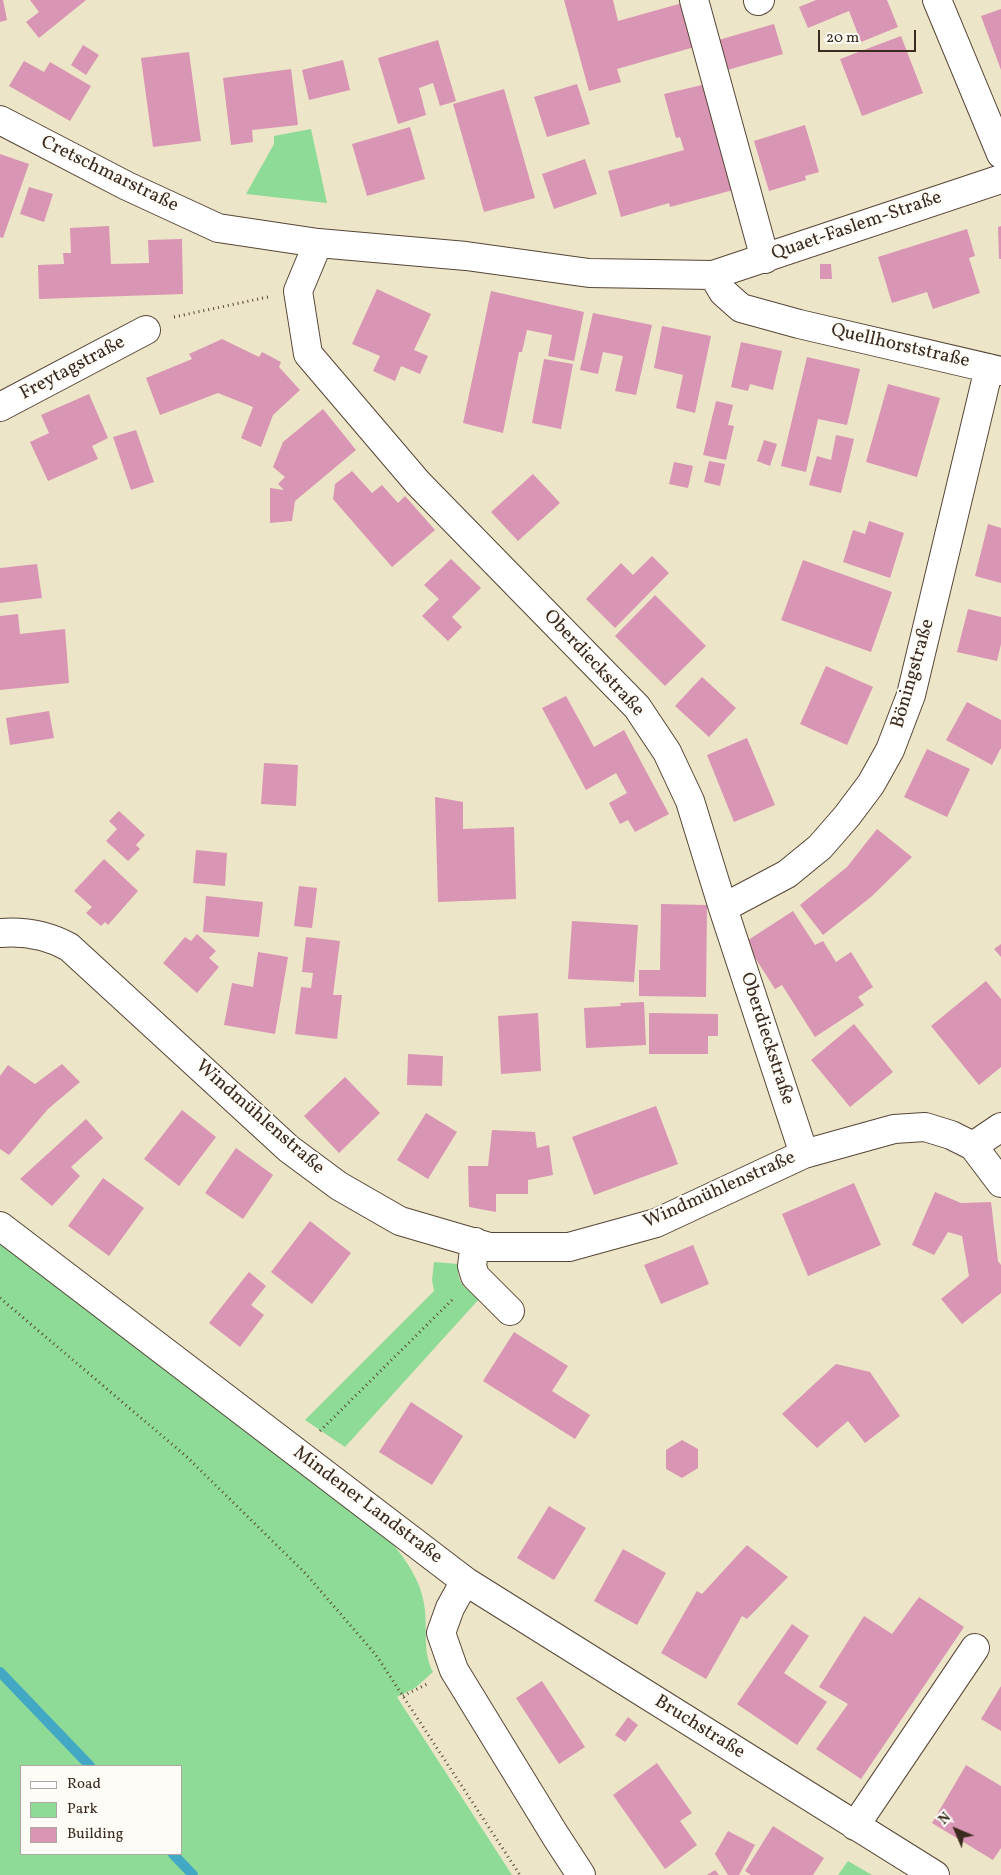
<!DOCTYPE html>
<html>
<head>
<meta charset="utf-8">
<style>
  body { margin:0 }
  #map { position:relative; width:1001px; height:1875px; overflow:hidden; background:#ede5c7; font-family:Vollkorn,serif }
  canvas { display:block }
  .legend { position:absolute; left:20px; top:1765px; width:162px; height:90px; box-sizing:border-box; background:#fdfcf7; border:1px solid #afa8a0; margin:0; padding:6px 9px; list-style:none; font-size:15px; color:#3b2a1e }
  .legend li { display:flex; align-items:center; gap:10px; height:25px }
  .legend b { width:25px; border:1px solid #afa8a0 }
  .north { position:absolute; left:931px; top:1805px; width:50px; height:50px; -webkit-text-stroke:4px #fdfcf7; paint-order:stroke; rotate:315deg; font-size:14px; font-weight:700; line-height:20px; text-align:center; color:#3b2a1e }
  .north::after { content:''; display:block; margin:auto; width:18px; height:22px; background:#3b2a1e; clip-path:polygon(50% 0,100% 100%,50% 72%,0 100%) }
  .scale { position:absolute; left:818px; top:30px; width:98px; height:22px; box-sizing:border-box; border:2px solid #3b2a1e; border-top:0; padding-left:6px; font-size:15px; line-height:18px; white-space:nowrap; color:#3b2a1e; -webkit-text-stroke:4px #fdfcf7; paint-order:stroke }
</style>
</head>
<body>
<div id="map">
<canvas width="1001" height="1875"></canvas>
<ul class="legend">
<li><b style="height:6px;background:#fff"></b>Road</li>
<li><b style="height:14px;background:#8edb98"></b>Park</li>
<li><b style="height:14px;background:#d995b4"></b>Building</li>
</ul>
<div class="north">N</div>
<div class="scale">20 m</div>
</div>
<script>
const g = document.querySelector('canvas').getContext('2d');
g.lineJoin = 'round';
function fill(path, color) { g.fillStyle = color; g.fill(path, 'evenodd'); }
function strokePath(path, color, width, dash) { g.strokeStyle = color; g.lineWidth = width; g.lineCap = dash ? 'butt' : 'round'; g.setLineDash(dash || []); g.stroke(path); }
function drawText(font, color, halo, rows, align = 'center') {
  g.font = font + ' Vollkorn,serif'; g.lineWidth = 4.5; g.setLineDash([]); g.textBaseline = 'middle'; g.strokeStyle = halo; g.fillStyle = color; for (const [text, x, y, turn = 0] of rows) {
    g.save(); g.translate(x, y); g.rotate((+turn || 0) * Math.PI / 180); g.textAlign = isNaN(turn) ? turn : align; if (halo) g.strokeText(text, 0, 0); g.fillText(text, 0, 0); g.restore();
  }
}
const green = new Path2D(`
  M311,129L327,203L246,194L274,144V136Z
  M0,1241L389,1540C407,1560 423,1584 425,1611C427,1633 423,1653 433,1672L415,1688L397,1697L512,1875H0ZM21,1766H181V1854H21Z
  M434,1262L458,1264C457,1284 464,1288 480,1298L345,1447L305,1420L434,1291L432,1280Z
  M848,1861L872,1875H838Z`);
const stream = new Path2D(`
  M0,1672L90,1766
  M173,1854L193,1875`);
const building = new Path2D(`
  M0,0H3L7,20L0,22Z
  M30,0H86L39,38L26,22L39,12Z
  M564,0H613L618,21L686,2L698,46L617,69L621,82L589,91Z
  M816,0H887L898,27L861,42L849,11L808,28L799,7Z
  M1001,9V70L981,16Z
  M774,24L783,54L724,71L715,41Z
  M901,36L923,93L862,116L840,59Z
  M438,40L456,101L440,106L433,83L419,88L426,115L398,124L378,58Z
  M83,45L99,55L86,75L71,65Z
  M189,52L201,141L153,147L141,58Z
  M343,60L350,90L309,100L302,70Z
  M24,61L44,72L50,62L91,86L70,121L9,86Z
  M291,69L298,125L252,130L253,142L231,145L223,78Z
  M577,84L590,124L547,137L534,97Z
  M706,84L737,189L670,207L669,203L621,217L608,171L684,150L680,137L676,138L664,94Z
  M504,89L535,198L484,212L453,104Z
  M805,125L819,172L805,176L806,180L769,191L754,141Z
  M410,127L425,179L367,196L352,144Z
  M0,154L29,164L3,238L0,237Z
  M585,159L597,194L554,209L542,174Z
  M29,187L53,194L44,222L20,214Z
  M109,226L111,264L149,263L148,240L182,239L183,294L39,299L38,265L64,264L63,253H71L70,228Z
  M1001,226V259H999L998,227Z
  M967,229L975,256L969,258L980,293L933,309L927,292L892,303L878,257Z
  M820,264H831L832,279H820Z
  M377,289L431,314L414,350L428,356L420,374L401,366L395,381L373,371L380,356L352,344Z
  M491,291L584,312L574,361L548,356L552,335L527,330L522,352H519L503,433L463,423Z
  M593,313L652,325L636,395L615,391L623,356L603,352L598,374L580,370Z
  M662,326L711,336L695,413L676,408L683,375L654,368Z
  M222,339L259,357L262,352L281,362L279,367L300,390L273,415L261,447L241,438L253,407L218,393L160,415L146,378L192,359L189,354Z
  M741,342L782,351L773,390L750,384L748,391L731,387Z
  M807,357L860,369L847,425L818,419L806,472L781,466Z
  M544,359L573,364L561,429L532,423Z
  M888,384L940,398L917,477L866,462Z
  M89,394L108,438L92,446L98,459L48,481L30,442L49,433L41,415Z
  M716,401L733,405L728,425L734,426L726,460L703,455Z
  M323,409L356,450L295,501L292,521L270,523V488L284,490L278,484L285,477L273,467L283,442Z
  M136,430L154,482L131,490L113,437Z
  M836,435L854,439L841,493L809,485L817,456L831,460Z
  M764,440L777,444L770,466L757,461Z
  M709,461L725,464L720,486L704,482Z
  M674,462L693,466L688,488L669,484Z
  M352,471L372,493L382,485L398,503L405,496L435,530L392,567L333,499L335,484Z
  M533,474L560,503L518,541L491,512Z
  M869,521L904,533L890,578L843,562L853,530L865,534Z
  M988,524L1001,528V583L975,576Z
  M652,556L669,573L615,628L586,599L621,563L633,575Z
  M451,559L481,588L452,617L462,627L448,641L422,616L439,599L424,585Z
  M803,560L892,592L871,652L781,620Z
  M37,564L42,598L0,603V568Z
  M655,595L706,646L665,686L615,636Z
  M968,609L1001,617V644L997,661L957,652Z
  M18,614L20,634L65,629L69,683L0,690V616Z
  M826,666L873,687L847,745L800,724Z
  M702,677L736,708L709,737L675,706Z
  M566,696L594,747L624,730L669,814L635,832L628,820L620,824L609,803L627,793L616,773L586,790L542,708Z
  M967,702L1001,720V748L992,765L946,740Z
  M49,711L54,738L10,745L6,718Z
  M747,738L775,805L734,822L707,755Z
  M927,749L970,769L947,817L904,797Z
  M264,763L298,765L296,806L261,804Z
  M435,797L463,802V829L514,827L516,899L438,902Z
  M119,811L145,835L136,845L140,849L128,861L106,841L117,829L109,821Z
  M877,829L912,857L871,897L823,935L800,905L847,867Z
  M196,850L227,853L225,886L193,883Z
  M104,859L138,891L108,925L105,922L101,926L86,913L92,907L74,891Z
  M299,886L317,888L312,928L294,926Z
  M206,896L263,902L259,937L203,932Z
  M661,904L707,905L706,997L639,996V970H660Z
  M793,911L815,945L823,941L836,962L851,952L873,987L858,997L864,1005L815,1037L782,985L775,989L745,942Z
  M572,921L638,925L634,982L568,979Z
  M197,934L216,951L209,958L219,967L197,993L163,963L185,937L191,941Z
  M306,937L340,941L333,995H342L337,1039L295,1034L301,987L311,988L313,973L302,972Z
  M1001,944V957L994,949Z
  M258,952L288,957L275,1034L224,1025L232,983L253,987Z
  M986,981L1001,999V1067L979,1085L931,1026Z
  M644,1002L646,1045L586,1048L584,1008L621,1006L620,1003Z
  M538,1013L541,1071L501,1074L498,1016Z
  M649,1013L718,1014V1036H708V1054H649Z
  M854,1024L893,1072L850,1107L811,1060Z
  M408,1054L443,1056L442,1086L407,1085Z
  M62,1064L80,1082L48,1109L9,1155L0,1149V1076L8,1065L35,1084Z
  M345,1077L380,1113L339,1153L304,1116Z
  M656,1106L678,1164L594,1195L572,1137Z
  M182,1110L216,1137L179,1186L144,1159Z
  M426,1113L457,1132L428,1179L397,1160Z
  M86,1119L103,1138L71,1167L80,1176L52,1206L20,1179Z
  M492,1130L535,1132L537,1148L549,1145L553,1175L528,1180V1194H496V1212L469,1207L468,1166H488Z
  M236,1148L273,1175L243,1219L205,1193Z
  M103,1178L144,1208L109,1256L68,1226Z
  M854,1183L881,1245L808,1276L782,1214Z
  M935,1192L961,1203L991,1202L998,1261L1001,1265V1293L962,1324L941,1299L969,1276L962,1236L948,1232L934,1255L912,1245Z
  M310,1221L351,1253L312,1304L271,1272Z
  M693,1245L709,1284L661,1304L644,1265Z
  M249,1272L266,1286L251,1305L264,1315L240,1347L209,1323Z
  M514,1332L568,1366L552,1391L590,1415L575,1439L483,1381Z
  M836,1364L870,1372L900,1416L865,1443L848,1421L817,1448L782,1414Z
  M411,1402L463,1436L432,1485L379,1452Z
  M682,1440L698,1449V1468L682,1478L666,1469V1450Z
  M549,1506L586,1528L554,1580L517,1558Z
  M747,1545L788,1577L747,1619L742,1616L706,1679L661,1653L697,1591L702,1594Z
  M623,1549L666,1573L637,1625L594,1601Z
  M919,1597L964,1627L861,1779L816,1749L848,1704L819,1687L864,1616L892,1634Z
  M792,1624L809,1636L784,1673L827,1702L797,1745L737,1704Z
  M542,1681L585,1747L559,1764L516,1698Z
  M1001,1686V1731L981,1719Z
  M628,1717L638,1725L625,1742L615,1735Z
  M657,1763L692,1813L680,1821L697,1845L665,1869L613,1795Z
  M966,1765L1001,1786V1848L993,1860L932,1823Z
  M773,1826L824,1858L813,1875H751L745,1871Z
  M728,1831L755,1845L739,1875H728L715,1854Z
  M715,1870L719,1875H707Z`);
const path = new Path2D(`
  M174,317L268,297
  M0,1298L187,1457L306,1574L376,1655L520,1875
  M320,1431L454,1298
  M403,1696L427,1684`);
const minor = new Path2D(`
  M694,0L765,259
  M937,0L1001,154
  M758,1L760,0
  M0,120L127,186L218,228L318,243L466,256L589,273L713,275L1001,179
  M318,243L298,291L308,354L418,483L637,707L667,752L690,801L723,908L804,1154
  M713,275L723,292L741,308L799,324L1001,371
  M0,407L146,330
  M723,908L787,874L820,847L847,816L871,784L890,750L911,695L989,368
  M0,933C24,931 47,935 69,947L289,1149L339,1186L400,1221L489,1247H569L656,1223L804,1154L894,1129L925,1127L951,1135L973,1146L1001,1183
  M973,1146L1001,1127
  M0,1226L465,1581L935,1875
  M475,1242L472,1266L475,1276L510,1311
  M465,1581L450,1608L441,1633L454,1670L555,1835L581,1875
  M855,1826L975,1648`);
const streetNames = [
  ["Cretschmarstraße",109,175,26],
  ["Quaet-Faslem-Straße",857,227,-19],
  ["Quellhorststraße",900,347,13],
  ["Freytagstraße",73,369,-28],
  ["Oberdieckstraße",593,664,47],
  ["Böningstraße",914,674,-74],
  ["Oberdieckstraße",766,1039,72],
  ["Windmühlenstraße",259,1118,41],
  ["Windmühlenstraße",720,1191,-24],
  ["Mindener Landstraße",367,1506,37],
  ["Bruchstraße",699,1728,32]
];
fill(green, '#8edb98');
strokePath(stream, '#43a8c3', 10);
fill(building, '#d995b4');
strokePath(minor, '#564637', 30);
strokePath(path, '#564637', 3, [1, 4]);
strokePath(minor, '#fff', 28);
drawText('19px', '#3b2a1e', '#fdfcf7', streetNames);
</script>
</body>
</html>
